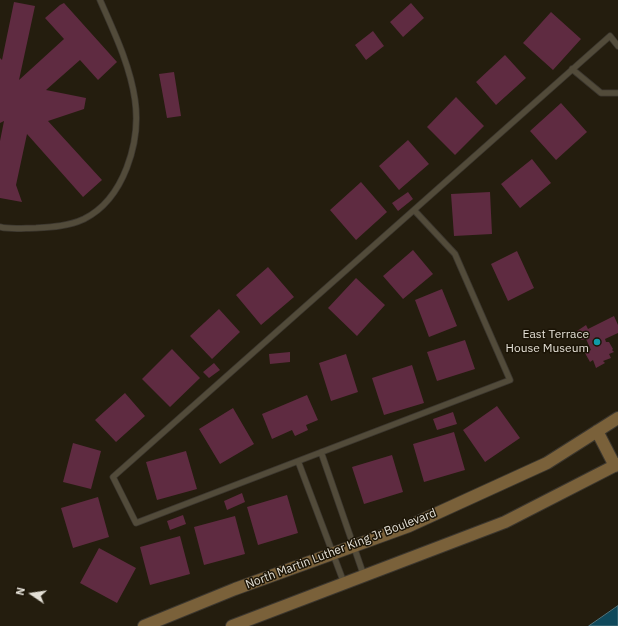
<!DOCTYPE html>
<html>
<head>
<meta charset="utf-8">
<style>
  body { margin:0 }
  #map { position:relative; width:618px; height:626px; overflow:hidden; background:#241d0e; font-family:"IBM Plex Sans",sans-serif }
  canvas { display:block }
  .north { position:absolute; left:12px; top:574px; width:40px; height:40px; -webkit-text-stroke:3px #1b1406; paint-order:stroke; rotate:283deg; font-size:11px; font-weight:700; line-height:16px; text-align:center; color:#e3dfd5 }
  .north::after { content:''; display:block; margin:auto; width:14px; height:18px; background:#e3dfd5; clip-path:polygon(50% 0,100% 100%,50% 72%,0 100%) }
</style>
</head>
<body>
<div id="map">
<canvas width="618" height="626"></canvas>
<div class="north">N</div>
</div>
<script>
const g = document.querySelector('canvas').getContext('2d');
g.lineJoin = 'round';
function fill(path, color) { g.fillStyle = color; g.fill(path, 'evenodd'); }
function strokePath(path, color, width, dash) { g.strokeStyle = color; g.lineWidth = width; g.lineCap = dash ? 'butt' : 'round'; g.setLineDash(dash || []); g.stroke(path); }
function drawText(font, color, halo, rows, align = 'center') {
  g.font = font + ' "IBM Plex Sans",sans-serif'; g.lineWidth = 3; g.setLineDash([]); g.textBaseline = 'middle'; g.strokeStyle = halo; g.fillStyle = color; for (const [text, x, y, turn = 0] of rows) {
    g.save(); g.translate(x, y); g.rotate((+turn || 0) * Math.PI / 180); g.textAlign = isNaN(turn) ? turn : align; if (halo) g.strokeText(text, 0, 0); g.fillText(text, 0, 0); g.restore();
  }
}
const water = new Path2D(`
  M618,606V626H589Z`);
const building = new Path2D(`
  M14,2L35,6L19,80L64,39L45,18L60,5L64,3L117,62L98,80L80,60L46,90L86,98L84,109L48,121L102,180L83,197L27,134L16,185L22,202L0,198V141L4,121L0,123V58L2,60Z
  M411,3L424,18L403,37L390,22Z
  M551,12L581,39L553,70L523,43Z
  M373,31L384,46L366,60L355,45Z
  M505,55L526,78L496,105L476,82Z
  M174,72L181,116L167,118L159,74Z
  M456,97L484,126L455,155L427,127Z
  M561,103L587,132L556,160L530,131Z
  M408,140L429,164L399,190L379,166Z
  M532,159L551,183L520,208L501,184Z
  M361,182L387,212L356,240L330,210Z
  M408,192L413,199L398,211L392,203Z
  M490,192L492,234L454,236L451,194Z
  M413,250L433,274L403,299L383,276Z
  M517,251L534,288L508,301L491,264Z
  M268,267L294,297L261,325L236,295Z
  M356,278L385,305L357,336L328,308Z
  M442,289L457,326L429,337L415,300Z
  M219,309L240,332L212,359L190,336Z
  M614,316L618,325V333L605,339L606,342H609L613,349L612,350L614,352L609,354L611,358L603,361L605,363L596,368L593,360L590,362L585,353L591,350L586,339L581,340L577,331L586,325L588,329Z
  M465,340L475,369L437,381L427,352Z
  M172,349L200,378L170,407L142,379Z
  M290,352V362L270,364L269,354Z
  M346,354L358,392L331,401L319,363Z
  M214,363L220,370L209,378L203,372Z
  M412,365L424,403L384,415L372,378Z
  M125,393L145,416L116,442L95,420Z
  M307,395L318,420L306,425L308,430L295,436L292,430L272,439L262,414Z
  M497,406L520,438L485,462L463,430Z
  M233,408L254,444L220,464L199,429Z
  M453,412L457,424L437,430L433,419Z
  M454,432L465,470L424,482L413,444Z
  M73,443L101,451L91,489L63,482Z
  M186,451L197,489L157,500L146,462Z
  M392,455L403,492L364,504L352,467Z
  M242,493L245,502L227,510L224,501Z
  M287,495L298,533L258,545L247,507Z
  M98,497L109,537L73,548L61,508Z
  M183,515L186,524L170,530L167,521Z
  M235,516L245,554L204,565L194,527Z
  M180,536L190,574L150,585L140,547Z
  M99,548L136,568L117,603L80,583Z`);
const lane = new Path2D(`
  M572,69L601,93H618
  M414,210L455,254L510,380L136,523L113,477L610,36L618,46
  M0,227C11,230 25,228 36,228C53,227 69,226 84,219C124,199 141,142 135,100C130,65 114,32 100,0
  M321,452L364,576
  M298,461L344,583`);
const secondary = new Path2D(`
  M597,431L615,466
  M144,626L235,589L409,526L547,463L618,418
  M232,626L505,522L618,464`);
const markers = [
  [597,342,4,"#0f9aa8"]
];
const poiNames = [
  ["East Terrace",589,335],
  ["House Museum",589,349]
];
const streetNames = [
  ["North Martin Luther King Jr Boulevard",341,549,-21]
];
fill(water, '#0f495b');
strokePath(water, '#4f7680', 1);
fill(building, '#5f2b41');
strokePath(lane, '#3c372f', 7);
strokePath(secondary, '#3c372f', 14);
strokePath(lane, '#524b3a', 5.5);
strokePath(secondary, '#7a613a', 12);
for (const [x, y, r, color] of markers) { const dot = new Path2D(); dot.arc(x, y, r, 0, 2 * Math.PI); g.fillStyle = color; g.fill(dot); strokePath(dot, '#1b1406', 1.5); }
drawText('12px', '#e3dfd5', '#1b1406', poiNames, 'right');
drawText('12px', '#e3dfd5', '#1b1406', streetNames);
</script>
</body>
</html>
